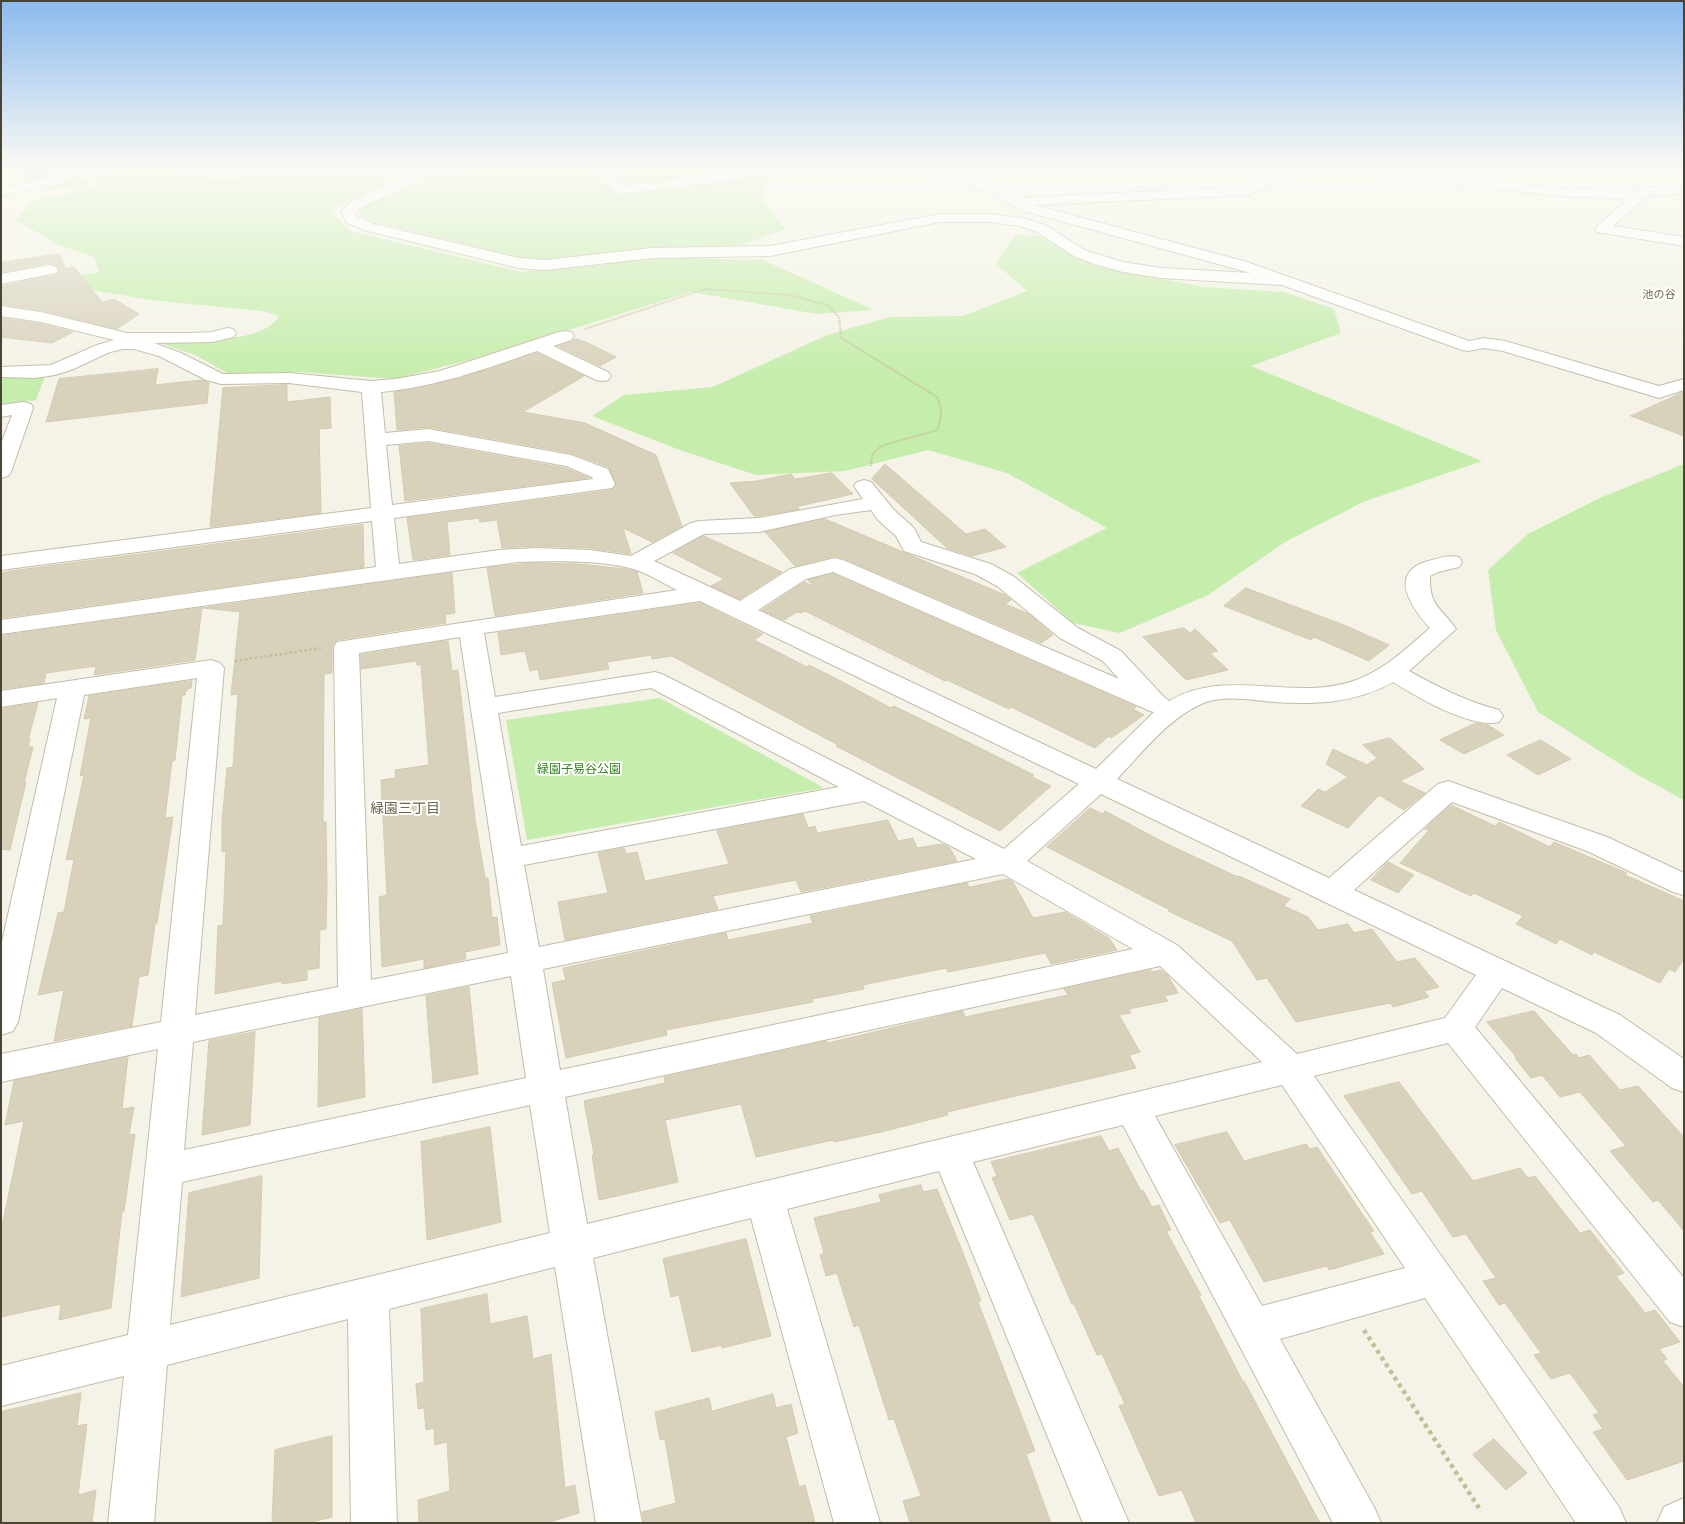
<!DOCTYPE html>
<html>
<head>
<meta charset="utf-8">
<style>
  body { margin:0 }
  #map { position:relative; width:1685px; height:1524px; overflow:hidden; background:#f5f3e7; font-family:"DejaVu Sans",sans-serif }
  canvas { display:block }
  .frame { position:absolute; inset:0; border:2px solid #494435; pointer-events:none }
</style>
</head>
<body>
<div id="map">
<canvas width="1685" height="1524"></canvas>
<div class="frame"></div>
</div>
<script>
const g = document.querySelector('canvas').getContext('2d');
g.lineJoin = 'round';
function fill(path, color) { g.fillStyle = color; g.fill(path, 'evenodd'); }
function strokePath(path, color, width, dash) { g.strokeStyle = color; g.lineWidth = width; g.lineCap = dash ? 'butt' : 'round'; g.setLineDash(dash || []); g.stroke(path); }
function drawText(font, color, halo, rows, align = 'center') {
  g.font = font + ' "DejaVu Sans","Noto Sans JP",sans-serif'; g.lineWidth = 4; g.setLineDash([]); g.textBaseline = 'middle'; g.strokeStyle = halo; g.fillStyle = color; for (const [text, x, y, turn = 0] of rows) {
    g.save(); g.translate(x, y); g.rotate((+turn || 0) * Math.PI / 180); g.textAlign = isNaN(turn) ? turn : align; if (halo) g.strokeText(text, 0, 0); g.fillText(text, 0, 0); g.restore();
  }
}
const green = new Path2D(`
  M125,165H179L178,168L186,173L198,176L343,170L380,171L387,182L330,211L351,231L521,272L645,257L763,260L874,310L817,314L691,292L485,356L395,379L300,372L229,374L195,355L160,343C194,333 257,349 279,316L262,311L151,300L67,286L63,278L99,272L94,257L58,245L16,220L35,200L81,191L98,182L95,173L130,166Z
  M437,165H848L852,173L772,176L761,199L786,229L735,247L660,248L556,260H529L374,222L359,215L363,207L379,199L441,174Z
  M1015,235L1041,236L1100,267L1204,287L1284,292L1334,309L1341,333L1251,366L1482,461L1363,502L1285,542L1208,595L1120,633L1073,623L1017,573L1107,528L1007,473L928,450L845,471L756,475L680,450L592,416L624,395L713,387L827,335L890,317L963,316L1027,291L996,264Z
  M1,375L45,376L36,400L1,404Z
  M1684,464V800L1636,774L1538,712L1496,630L1488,570L1528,534L1602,497Z
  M660,698L824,788L527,840L506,720Z`);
const building = new Path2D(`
  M1,165H66L67,166L54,168L50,172L51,175L30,180Z
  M79,175L90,183L51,190L47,188L69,183L73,179L72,176Z
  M59,254L66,269L72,267L76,269L102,302L114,299L139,314L117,329L41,310L1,304V286L56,275L60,271L58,266L50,263L1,272V263Z
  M1,318L41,324L73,332L52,343L1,337Z
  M576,339L586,342L616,357L600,366L558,346Z
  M537,353L584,376L523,412L585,423L656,455L682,526L652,542L623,528L631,554L590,548L536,546L502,548L497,520L480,522L479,518L447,522L450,555L413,560L407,518L612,490L616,485L609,467L571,453L428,427L397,430L394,392L461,378Z
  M158,369L155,385L202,380L209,383L207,403L46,422L59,379Z
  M287,385V402L330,397L331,428L319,429L321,513L210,527L223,388Z
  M1684,392V436L1631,416Z
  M428,443L565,468L589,478L405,501L399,446Z
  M885,464L966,534L985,529L1006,547L972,556L947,548L872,479Z
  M832,473L853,494L795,507L800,509L759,516H754L730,483L757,481L791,474L795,479Z
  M825,519L1005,595L1011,600L1005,604L1029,614L1053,635L1041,643L843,558L835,556L795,566L765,532Z
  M363,525L364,567L1,618V573L11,571Z
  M704,536L782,572L740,599L711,586L724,579L673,553Z
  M531,563L579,564L626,569L637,572L643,593L495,616L487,568Z
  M452,573L455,613L445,615L446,623L337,640L332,646V673L324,674L323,822H326L327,887L326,929L320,930L319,968L307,970V980L282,984V981L215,994L218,926L223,925L226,851L222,852V822L227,768L233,767L238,694L231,695L240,612L203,608Z
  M833,574L1134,706L1136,707L1133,709L1144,715L1111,738L1109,736L1095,748L1011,707L1009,709L947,680L945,681L805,611L801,613L797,612L784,620L762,610L804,582L813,586L808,580Z
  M1246,588L1344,625L1389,645L1369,661L1314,637L1311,640L1224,606Z
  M700,603L763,634L754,640L807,667L809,665L837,679L891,708L894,706L976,746L1034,775L1032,777L1051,786L1000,831L836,746L838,745L672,656L652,659L651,655L607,662L609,669L540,680L538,669L530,671L525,651L501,655L498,633Z
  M202,608L195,660L94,675L96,666L46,673L44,683L1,689V636Z
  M1184,628L1190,633L1195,629L1218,651L1210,653L1228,670L1186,680L1143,637Z
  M448,641L452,671L458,670L475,819L485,878H488L492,918L497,917L500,945L465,952L466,959L424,968V959L382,967L379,897L387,895L381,780L396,778L395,770L429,765L421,665H417L416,661L361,669V655Z
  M192,681L191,688L187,689L185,695H182L175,760L172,761L165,818L173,817L157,923L155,924L148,975L139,977L132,1026L54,1041L64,990L38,995L58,913L64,912L74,859L66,860L84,775L80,776L91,718L84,719L89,696Z
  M38,703L28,740L30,739L28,747H33L24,783L26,782L10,850L1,849V709Z
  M1476,723L1488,725L1504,735L1464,754L1440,740Z
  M1390,738L1424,769L1400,781L1425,793L1404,810L1379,795L1348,828L1301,806L1318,789L1325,792L1348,777L1326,764L1333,749L1367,765L1377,758L1363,745Z
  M1541,740L1571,759L1538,775L1507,755Z
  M1451,805L1495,826L1499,822L1550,847L1554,842L1627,873L1625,875L1684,901V959L1675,972L1669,969L1660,983L1594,952L1592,955L1560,939L1556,944L1516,924L1523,916L1474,893L1471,896L1400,863L1429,830L1425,829Z
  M1090,808L1103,814L1105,811L1165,843L1238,877L1239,876L1290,899L1284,906L1308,917L1318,930L1348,924L1354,933L1372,929L1397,962L1415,958L1439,987L1424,991L1429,997L1393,1007L1390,1003L1296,1022L1267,978L1257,980L1232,941L1168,911L1170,910L1047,847Z
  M803,814L808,828L815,826L817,833L888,820L898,841L913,838L917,848L942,844L950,848L957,861L801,892L796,880L713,896L718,909L565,940L558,902L608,893L598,853L624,848L626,854L637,852L645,881L729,864L717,831Z
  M1388,862L1414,875L1398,893L1371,880Z
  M1008,879L1013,882L1033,918L1065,912L1109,938L1117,950L1051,964L1045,953L948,972L946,968L863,985L864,989L812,999L813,1002L666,1030L667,1035L566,1058L552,983L566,980L563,968L726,933L728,940L813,923L810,916L967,883L969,887Z
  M1151,970L1152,972L1161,970L1168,976L1178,993L1164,996L1168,1001L1129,1009L1131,1013L1119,1015L1140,1052L1129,1055L1136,1068L947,1112L948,1115L881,1132L834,1142L833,1140L756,1157L741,1104L665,1120L678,1182L599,1200L592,1155H594L584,1101L665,1083L664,1077L827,1041L828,1043L963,1011L965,1017L1068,995L1064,989Z
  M469,987L478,1074L433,1083L426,996Z
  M362,1009L365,1097L318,1107L319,1018Z
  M1534,1011L1573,1055L1576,1054L1579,1058L1589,1055L1620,1090L1638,1086L1684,1137V1231L1658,1200L1653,1202L1610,1151L1626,1146L1580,1092L1560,1097L1542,1075L1531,1078L1515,1058H1517L1487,1022Z
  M255,1032L250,1125L202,1135L209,1041Z
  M128,1057L122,1109L134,1107L129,1135L135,1134L124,1211L122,1212L111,1308L59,1320L61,1304L1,1317V1231L24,1121L5,1125L14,1081Z
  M1399,1082L1473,1181L1520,1168L1528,1178L1535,1176L1580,1233L1590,1230L1624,1273L1616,1276L1645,1313L1655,1310L1680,1342L1659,1349L1667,1359L1663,1361L1684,1387V1461L1627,1480L1593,1432L1603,1429L1593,1415L1599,1413L1570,1373L1551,1379L1534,1355L1541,1353L1505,1303L1499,1305L1483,1281L1496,1278L1466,1234L1453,1237L1422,1191L1412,1194L1344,1096Z
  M490,1127L501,1222L427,1240L421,1142Z
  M1227,1132L1244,1161L1306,1144L1310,1149L1317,1147L1374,1231L1370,1232L1384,1254L1329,1270L1327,1266L1264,1282L1230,1220L1220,1223L1175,1145Z
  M1101,1136L1109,1151L1118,1148L1141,1191L1143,1190L1152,1207L1159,1205L1171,1230L1166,1231L1201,1295L1199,1296L1243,1382L1244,1381L1320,1523H1196L1182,1490L1159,1496L1119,1406L1125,1404L1102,1354L1097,1355L1074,1304H1072L1033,1214L1010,1220L992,1178L997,1176L991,1162Z
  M262,1176L259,1278L181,1297L189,1193Z
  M921,1185L923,1192L937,1189L963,1253L981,1301L978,1302L1035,1451L1026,1454L1051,1523H910L903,1501L921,1496L894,1419L889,1420L859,1325L854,1327L837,1273L826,1276L820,1255L824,1253L814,1218L881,1202L879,1195Z
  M746,1239L771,1336L722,1348V1345L692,1352L679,1295L671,1297L663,1259Z
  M487,1294L490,1324L527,1316L533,1359L551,1354L565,1488L575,1485L579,1513L546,1523H419L418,1500L450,1491L447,1442L435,1445L434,1428L426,1430L424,1408L418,1409L416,1384L424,1382L421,1309Z
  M81,1393L77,1426L87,1424L78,1495L96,1490L92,1523H1V1412Z
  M773,1394L776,1408L791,1404L798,1433L786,1437L799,1487L805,1485L815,1523H644L642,1512L676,1503L665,1439L660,1440L655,1412L709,1398L712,1411Z
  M332,1436V1517L308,1523H272L275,1450Z
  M1494,1439L1527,1473L1506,1490L1473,1455Z`);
const pathFar2 = new Path2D(`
  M585,329L705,289L790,295L827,305L839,317L841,338L937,397C943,409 942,418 937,430L881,446L872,455L871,467`);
const pathFar1 = new Path2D(`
  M235,661L321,648`);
const path = new Path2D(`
  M1364,1330L1479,1508`);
const minor = new Path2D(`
  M80,165H103L101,168L68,175L71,178L69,181L1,196V188L55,176L52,173L54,170Z
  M179,165H194L201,170L220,172L359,165L388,166L411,173L447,165H469L468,168L412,181L409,186L362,207L355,213L358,217L374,224L519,258L546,260L652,248L770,246L940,214H991L1023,218L1047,226L1084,250L1123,262L1161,268L1251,273L1024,211L992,193L964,183L936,177L831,169L621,194L616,193L587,165H601L624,186C747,171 912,137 1024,199L1030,197L1246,187L1275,171L1274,165H1355L1558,188L1638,191L1650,187L1684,186V194L1652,195L1645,198L1613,226L1684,237V246L1597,232L1595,229L1597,226L1628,199L1558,196L1350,172L1287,167L1289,173L1287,176L1249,195L1034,205L1247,262L1469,341L1484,338L1505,341L1659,386L1684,379V390L1659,398L1503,351L1484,348L1468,351L1462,350L1282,285L1161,278L1123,272L1094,264L1074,256L1037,232L1020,226L991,222H940L770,256L652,258L546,270L519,268L364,230L347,223L341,212L352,201L400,179L387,174L359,172L220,180L192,176Z
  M50,265L56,267L58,270L56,273L1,284V274Z
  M1,306L41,312L127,333H192L212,332L227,328L233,329L236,333L233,337L212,342L154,343L181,353L223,374L289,373L371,381L395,379L440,371L559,332L565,331L571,332L574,336L571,340L553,346L608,372L611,376L608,380L602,381L596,380L537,351C486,369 435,387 381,392L385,433L428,429L571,455L608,469L615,484L612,488L394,518L399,564L499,550L536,548L590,550L631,556L691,523L699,521L759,518L863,499L854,486L857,482L864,480L871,482L894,510L914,528L921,542L991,564L1013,576L1078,628L1121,651L1164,697L1169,701C1229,666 1294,703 1356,680C1384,670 1407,648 1430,628C1409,605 1387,570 1432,560C1442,557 1449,555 1459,557L1462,562L1459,567L1438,572L1430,576C1429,607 1441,607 1456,629L1409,671C1438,687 1467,702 1499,710L1503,716L1499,722C1471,729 1417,697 1393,682C1357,703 1314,705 1274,702C1250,700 1222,694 1199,705C1166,721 1142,753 1117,779L1329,878L1438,784L1448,781L1607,837L1684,873V895L1673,892L1587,851L1452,802L1354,890L1620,1015L1684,1059V1092L1672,1088L1596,1033L1502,988L1475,1027L1684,1278V1327L1670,1322L1448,1043L1314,1076L1619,1507L1626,1523H1576L1425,1298L1280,1339L1374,1507L1381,1523H1333L1123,1125L973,1162L1129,1523H1083L939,1171L787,1209L880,1523H834L751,1218L593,1258L642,1523H596L555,1267L389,1309L397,1523H351L348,1319L167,1365L154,1523H108L124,1376L1,1406V1366L128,1335L158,1049L1,1082V1054L161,1022L197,678L84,695L18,1022L13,1031L1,1035V946L57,698L1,707V691L211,660L220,663L224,668L195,1015L338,987L334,647L337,642L677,590C665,584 652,576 639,571C608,559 551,561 518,562L1,634V620L376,567L372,521L1,570V556L371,508L362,392L289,383L221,384L206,380L159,356L134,349H123L110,352L71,370L55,375L35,378L1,377V367L51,365L97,345L114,340L41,322L1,316ZM428,441L566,466L592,477L593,479L392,505L386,445ZM871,510L878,520L896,536L904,551L975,574L997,586L1060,638L1103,661L1119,679L843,560L835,558L790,569L740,601L654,561L704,534L759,532L835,515ZM833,572L1150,711L1154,712L1096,769L758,610L806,579ZM700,601L1079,784L1004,849L664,675L655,672L495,697L484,633ZM460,637L508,953L371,980L359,653ZM651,688L839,787L521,846L498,713ZM1101,794L1476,975L1445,1018L1297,1054L1177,945L1027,861ZM864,801L976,859L539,947L524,865ZM1003,874L1133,949L560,1070L543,969ZM1160,966L1262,1062L587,1224L565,1097ZM511,976L526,1078L184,1150L193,1042ZM1282,1085L1405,1268L1262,1306L1155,1116ZM530,1105L550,1233L170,1325L182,1182Z
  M24,402L31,404L33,408L11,472L8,476L1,478V444L12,415L1,417V405Z
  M1684,1498V1523H1657L1664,1507Z`);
const farNeighbourhoodnames = [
  ["池の谷",1659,295]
];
const parkNames = [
  ["緑園子易谷公園",579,770]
];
const neighbourhoodNames = [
  ["緑園三丁目",405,809]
];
fill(green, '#c5edac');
fill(building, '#d8d1bb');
strokePath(building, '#d3cbad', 1);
strokePath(minor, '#c2bda8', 2);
strokePath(pathFar2, '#c5bc98', 2, [1, 1]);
strokePath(pathFar1, '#c5bc98', 2.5, [2.5, 2.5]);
strokePath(path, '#c5bc98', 4.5, [4, 4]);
fill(minor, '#fff');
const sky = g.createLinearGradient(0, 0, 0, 378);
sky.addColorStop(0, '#8abaee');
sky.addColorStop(0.44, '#fafaf4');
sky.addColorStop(1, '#fafaf400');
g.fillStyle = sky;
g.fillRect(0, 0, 1685, 378);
drawText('11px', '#6d654b', '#fff', farNeighbourhoodnames);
drawText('12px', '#368122', '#fff', parkNames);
drawText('14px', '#6d654b', '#fff', neighbourhoodNames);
</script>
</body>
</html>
